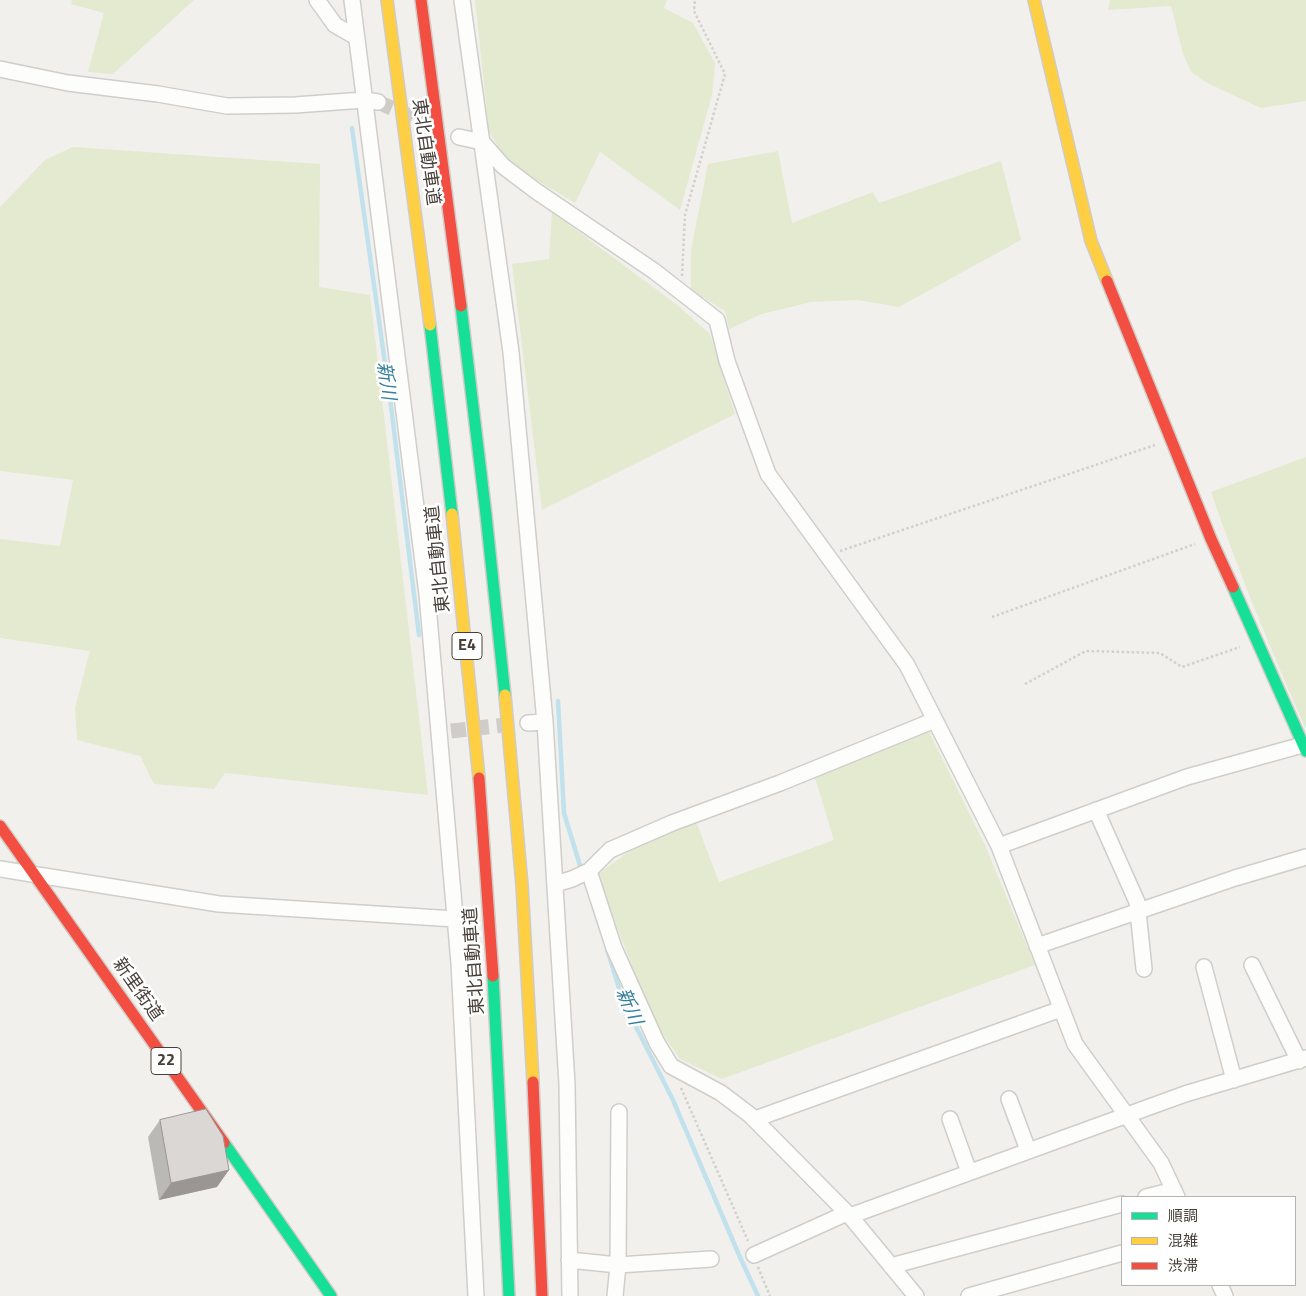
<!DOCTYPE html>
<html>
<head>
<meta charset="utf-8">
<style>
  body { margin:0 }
  #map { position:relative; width:1306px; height:1296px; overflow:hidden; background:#f2f0ed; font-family:"Titillium Web","Noto Sans JP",sans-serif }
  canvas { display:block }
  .legend { position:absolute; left:1121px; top:1196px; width:175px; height:90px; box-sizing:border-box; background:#fff; border:1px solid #b6b3b0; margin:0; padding:6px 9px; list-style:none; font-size:15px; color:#484039 }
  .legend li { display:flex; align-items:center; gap:10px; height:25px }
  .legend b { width:25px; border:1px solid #b6b3b0 }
</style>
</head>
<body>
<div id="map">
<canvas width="1306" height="1296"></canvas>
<ul class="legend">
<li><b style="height:6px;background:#16e098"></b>順調</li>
<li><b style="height:6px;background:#ffcf43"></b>混雑</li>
<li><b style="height:6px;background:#f24e42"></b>渋滞</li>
</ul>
</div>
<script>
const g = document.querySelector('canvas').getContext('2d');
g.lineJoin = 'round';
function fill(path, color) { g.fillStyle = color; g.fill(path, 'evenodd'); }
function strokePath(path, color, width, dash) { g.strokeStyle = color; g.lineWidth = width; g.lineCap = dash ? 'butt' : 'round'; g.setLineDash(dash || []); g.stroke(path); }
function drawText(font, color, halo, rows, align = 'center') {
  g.font = font + ' "Titillium Web","Noto Sans JP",sans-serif'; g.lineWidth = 5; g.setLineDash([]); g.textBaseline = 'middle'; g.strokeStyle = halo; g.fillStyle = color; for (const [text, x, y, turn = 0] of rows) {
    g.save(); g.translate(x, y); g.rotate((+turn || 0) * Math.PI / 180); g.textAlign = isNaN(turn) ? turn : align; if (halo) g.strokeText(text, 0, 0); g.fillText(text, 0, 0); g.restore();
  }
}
const green = new Path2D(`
  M72,0H194L113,74L88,72L104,13L71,4Z
  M475,0H667L664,8L693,23L715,63L712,95L680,210L600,152L575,203L520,170L504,156L489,132Z
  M1110,0H1306V101L1261,108L1207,83L1191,72L1183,54L1171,6L1108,10Z
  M73,147L320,164L319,287L370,295L428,795L225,773L214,789L154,784L140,756L77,740L75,708L90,651L0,638V539L60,546L73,480L0,471V207L45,160Z
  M778,151L792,223L873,192L879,203L1001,161L1021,240L899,307L857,300L811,302L762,314L729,329L725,311L691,290V250L708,164Z
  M552,212L676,304L710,334L735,414L542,510L512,264L549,259Z
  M1306,457V729C1271,651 1239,573 1211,492Z
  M929,732L984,843L1035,965L722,1079L680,1059L653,1020L597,875L650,836L697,824L719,882L834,840L815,778Z`);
const stream = new Path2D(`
  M352,128L391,406L419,635
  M558,701L564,813L582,872
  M607,949L623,1001L673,1100L739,1255L758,1296`);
const streetTunnel = new Path2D(`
  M378,102L441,130
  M451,731L514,724`);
const path = new Path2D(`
  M682,276L685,215L725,74L694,11L695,0
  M840,551L1155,445
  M992,617L1195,544
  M1025,684L1086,651L1160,653L1182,667L1240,647
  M681,1088L748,1241
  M758,1267L770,1296`);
const street = new Path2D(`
  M317,0L335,25L356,37
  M352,0L427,594L459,963L476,1296
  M462,0L511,352L545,722L567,1084L570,1296
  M0,69L68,83L158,94L227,106L295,105L364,100L378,102
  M459,137L482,142L503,166L536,191L654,271L717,320L727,361L768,474L907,665L999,846L1075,1044L1161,1163L1177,1197
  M528,723L545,722
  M1096,810L1137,902L1144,969
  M999,846L1187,777L1306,744
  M0,869L219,904L455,919
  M589,871L614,948L657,1043L671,1066L721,1093L750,1115L850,1216L916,1296
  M555,884L572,879L589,871L610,850L672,823L780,783L935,720
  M1037,946L1235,878L1306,857
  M1252,965L1299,1061
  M1204,967L1234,1080
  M1009,1099L1028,1150
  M619,1112L618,1265L711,1259
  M755,1119L1061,1009
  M950,1119L969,1172
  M1146,1197L1174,1190
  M850,1216L1185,1094L1306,1058
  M754,1255L847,1213
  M569,1260L618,1265L615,1296
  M891,1266L1122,1204
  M1220,1285L1225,1296
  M969,1296L1122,1253`);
const fast = new Path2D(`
  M461,306L486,515L505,695
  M430,325L452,514
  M1233,587L1306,751
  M493,976L509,1296
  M224,1143L331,1296`);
const slow = new Path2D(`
  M387,0L430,325
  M1034,0L1091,241L1107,281
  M452,514L479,778
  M505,695L522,885L533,1082`);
const jam = new Path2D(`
  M421,0L461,306
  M1107,281L1211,539L1233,587
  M479,778L493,976
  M0,826L224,1143
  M533,1082L542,1296`);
const wall = new Path2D(`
  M160,1120L217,1187L159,1200L148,1137Z`);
const shadedWall = new Path2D(`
  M229,1170L217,1187L159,1200L171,1183Z`);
const building = new Path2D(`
  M206,1109L223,1136L229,1170L171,1183L160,1120Z`);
const shields = [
  [467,646,30],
  [166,1061,30]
];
const shieldNames = [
  ["E4",467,646],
  ["22",166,1061]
];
const streetNames = [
  ["東北自動車道",425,152,82],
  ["東北自動車道",439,559,-96],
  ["東北自動車道",475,961,-94],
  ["新里街道",137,990,55]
];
const waterNames = [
  ["新川",385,381,82],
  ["新川",628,1007,67]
];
fill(green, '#e3eacf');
strokePath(stream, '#c1e1ec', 4.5);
strokePath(streetTunnel, '#d0cdc9', 15, [15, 8]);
strokePath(street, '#d0cecb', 18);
strokePath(fast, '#d0ccc5', 14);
strokePath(slow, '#d0ccc5', 14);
strokePath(jam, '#d0ccc5', 14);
strokePath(path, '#d2d0cb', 2.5, [2.5, 2.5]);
strokePath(street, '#fdfdfc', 15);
strokePath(fast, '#16e098', 11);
strokePath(slow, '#ffcf43', 11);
strokePath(jam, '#f24e42', 11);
fill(wall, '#bbb9b6');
fill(shadedWall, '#999694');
fill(building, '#dad7d4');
strokePath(building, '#999694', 1);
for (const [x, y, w] of shields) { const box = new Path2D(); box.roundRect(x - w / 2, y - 13.5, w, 27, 4); g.fillStyle = '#fff'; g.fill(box); strokePath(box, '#484039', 1); }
drawText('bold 16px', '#484039', null, shieldNames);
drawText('18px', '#484039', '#fff', streetNames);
drawText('italic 19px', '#347e9e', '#fff', waterNames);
</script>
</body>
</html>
